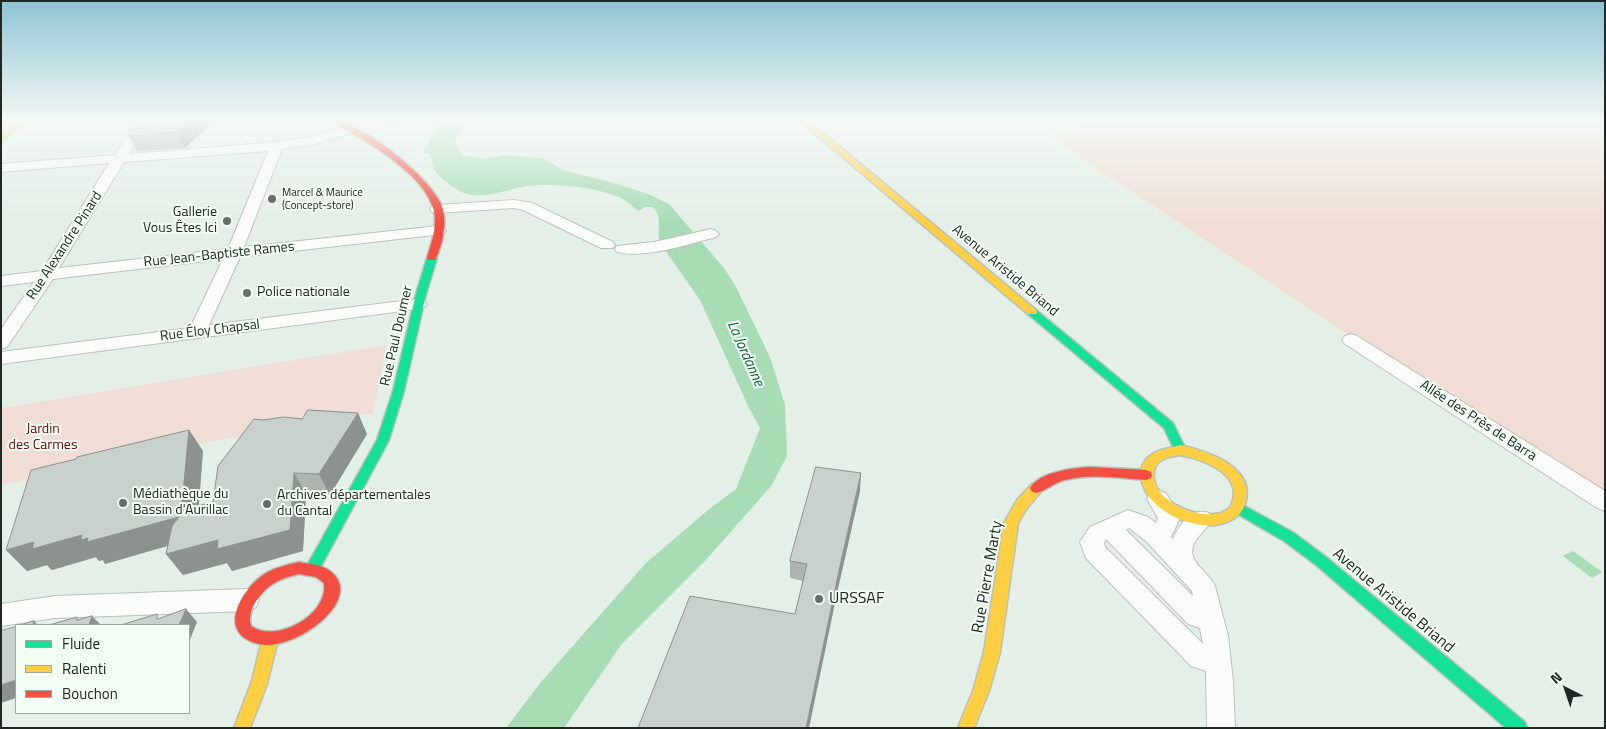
<!DOCTYPE html>
<html>
<head>
<meta charset="utf-8">
<style>
  body { margin:0 }
  #map { position:relative; width:1606px; height:729px; overflow:hidden; background:#e4efe7; font-family:"Titillium Web",sans-serif }
  canvas { display:block }
  .frame { position:absolute; inset:0; border:2px solid #212823; pointer-events:none }
  .legend { position:absolute; left:15px; top:624px; width:175px; height:90px; box-sizing:border-box; background:#f3fef5; border:1px solid #9fa8a1; margin:0; padding:6px 9px; list-style:none; font-size:15px; color:#212823 }
  .legend li { display:flex; align-items:center; gap:10px; height:25px }
  .legend b { width:25px; border:1px solid #9fa8a1 }
  .north { position:absolute; left:1541px; top:664px; width:50px; height:50px; -webkit-text-stroke:4px #f3fef5; paint-order:stroke; rotate:319deg; font-size:14px; font-weight:700; line-height:20px; text-align:center; color:#212823 }
  .north::after { content:''; display:block; margin:auto; width:18px; height:22px; background:#212823; clip-path:polygon(50% 0,100% 100%,50% 72%,0 100%) }
</style>
</head>
<body>
<div id="map">
<canvas width="1606" height="729"></canvas>
<div class="frame"></div>
<ul class="legend">
<li><b style="height:6px;background:#16e098"></b>Fluide</li>
<li><b style="height:6px;background:#ffcf43"></b>Ralenti</li>
<li><b style="height:6px;background:#f24e42"></b>Bouchon</li>
</ul>
<div class="north">N</div>
</div>
<script>
const g = document.querySelector('canvas').getContext('2d');
g.lineJoin = 'round';
function fill(path, color) { g.fillStyle = color; g.fill(path, 'evenodd'); }
function strokePath(path, color, width, dash) { g.strokeStyle = color; g.lineWidth = width; g.lineCap = dash ? 'butt' : 'round'; g.setLineDash(dash || []); g.stroke(path); }
function drawText(font, color, halo, rows, align = 'center') {
  g.font = font + ' "Titillium Web",sans-serif'; g.lineWidth = 4; g.setLineDash([]); g.textBaseline = 'middle'; g.strokeStyle = halo; g.fillStyle = color; for (const [text, x, y, turn = 0] of rows) {
    g.save(); g.translate(x, y); g.rotate((+turn || 0) * Math.PI / 180); g.textAlign = isNaN(turn) ? turn : align; if (halo) g.strokeText(text, 0, 0); g.fillText(text, 0, 0); g.restore();
  }
}
const green = new Path2D(`
  M1093,121H1605V496L1338,328L1046,135Z
  M387,345L373,413L162,450L1,485V408Z`);
const water = new Path2D(`
  M440,121H462L455,144L462,155L483,159L506,155L542,158L563,170L614,183L651,195L669,204L723,267L734,283L770,357L785,405L787,456L772,485L705,561L621,645L564,728H506L541,682L646,563L708,510L736,489L760,428L749,408L700,300L660,243C656,229 664,220 653,207H646L638,211C632,206 626,200 619,197C593,187 556,183 528,186C506,189 478,203 458,190C450,185 437,177 433,167C432,162 433,158 429,153H422Z
  M1573,551L1602,572L1592,578L1563,556Z`);
const street = new Path2D(`
  M136,121L148,122L129,154L277,142L310,137L354,125L359,127L378,121H396L395,124L359,136L353,133L311,145L282,149L244,247L438,226L443,228L446,231L443,234L240,257L209,325L418,299L424,300L427,304L424,308L418,309L1,364V352L190,328L223,259L53,279L7,347L1,349V329L34,282L1,286V276L42,271L109,163L1,172V164L115,155ZM268,151L228,249L59,268L124,162Z
  M514,200L532,203L613,242L615,245L613,248H601L523,210L514,208L437,213L432,212L430,209L432,206L437,205Z
  M711,229L716,231L719,234L716,237C689,244 645,259 617,252L615,249L617,246L654,242Z
  M1351,334L1357,336L1605,491V511L1597,508L1345,344L1342,340L1345,336Z
  M1158,490L1166,493L1180,518L1171,537L1173,539C1180,524 1191,507 1209,513L1212,519C1208,528 1200,533 1195,542C1184,560 1208,571 1215,586L1228,636L1233,681L1235,728H1207L1206,671L1191,666L1086,558L1080,542L1090,527L1128,510L1148,517L1156,523L1158,518L1147,499L1150,493ZM1129,528L1147,542L1192,591L1193,596L1126,530ZM1106,539L1188,624L1200,628L1203,644L1105,547L1104,543Z
  M247,589L256,593L259,600L256,607L247,611L55,618L1,626V604L55,596Z`);
const fast = new Path2D(`
  M432,255L437,258L426,294L404,391L389,440L318,572L313,574L308,572L306,568L308,564L377,440L393,391L416,294L427,258Z
  M1032,309L1036,310L1173,423L1186,450L1184,453H1176L1164,428L1028,314L1027,312L1028,310Z
  M1239,503L1294,533L1326,557L1525,722L1527,728H1506L1316,565L1284,541L1234,512L1232,508L1234,504Z`);
const slow = new Path2D(`
  M17,121H26L1,142V136Z
  M800,121H809L1036,310L1037,312L1036,314H1028Z
  M1180,445C1207,451 1257,467 1245,504C1242,515 1231,522 1220,524C1189,531 1138,506 1141,470C1142,463 1148,456 1154,453C1161,449 1172,448 1180,445ZM1180,455C1202,459 1243,473 1232,503C1230,510 1221,514 1214,514C1192,517 1151,499 1154,473C1154,467 1157,463 1162,460C1166,457 1174,456 1180,455Z
  M1037,483L1042,484L1044,488L1027,508L1018,523L1000,652L989,691L974,728H958L973,691L984,652L1004,523L1017,500L1032,484Z
  M270,633L275,635L278,640L267,684L250,728H234L251,684L262,640L265,635Z`);
const jam = new Path2D(`
  M333,121C361,121 429,177 441,204C448,219 443,245 435,260H429L427,258C432,242 439,221 432,205C422,177 383,152 359,137C351,132 340,128 333,121Z
  M1090,467L1146,470L1151,472L1152,475L1151,478L1146,480C1119,478 1091,473 1065,480C1055,482 1047,490 1037,493L1032,492L1030,488C1039,472 1073,468 1090,467Z
  M299,562C307,564 318,564 325,568C373,594 295,653 259,644C217,634 239,592 263,575C273,568 287,565 299,562ZM299,574L316,577L324,583C329,615 276,644 251,626C246,609 262,590 276,582C283,578 291,576 299,574Z`);
const wall = new Path2D(`
  M214,121L185,148L137,151L129,136Z
  M189,430L203,451L199,506L213,502L367,434L330,495L306,494L303,551L232,571L227,563L183,575L166,554L168,546L105,564L103,560L99,561L96,557L52,570L47,565L27,571L6,550Z
  M860,491L839,584L795,614L803,581L790,578V561Z`);
const shadedWall = new Path2D(`
  M190,121H214L185,148L177,132Z
  M363,121H372L364,123Z
  M358,413L367,434L330,495L319,474Z
  M189,430L203,451L196,535L181,514Z
  M294,473L306,494L303,551L232,571L227,563L183,575L166,554L218,540Z
  M861,473L860,491L839,584L809,728H806L840,566Z
  M179,517L194,538L105,564L103,560L99,561L96,557L52,570L47,565L27,571L6,550L34,542L82,535Z
  M186,609L197,622L189,642V625H179Z
  M92,616L101,625H89Z
  M34,621L38,625H33Z
  M16,680V698L1,703V685Z`);
const building = new Path2D(`
  M139,121H190L177,132L129,136Z
  M308,410L358,413L319,474L294,473L290,530L217,549L218,540L166,554L172,526L179,517L87,542L88,538L81,540L82,535L32,549L34,542L6,550L31,470L76,459L77,457L189,430L181,514L185,509L213,502L218,466L254,419L264,420L283,417L302,419Z
  M816,467L861,473L840,566L806,728H638L690,596L795,614L807,564L790,561Z
  M186,609L179,625H121L157,614V619Z
  M92,616L89,625H49L77,617V620Z
  M34,621L33,625H21Z
  M16,627V680L1,685V631Z`);
const markers = [
  [272,199,5,"#656e68"],
  [227,221,5,"#656e68"],
  [247,293,5,"#656e68"],
  [123,503,5,"#656e68"],
  [267,504,5,"#656e68"],
  [819,599,5,"#656e68"]
];
const farPoinames = [
  ["Marcel & Maurice",282,193],
  ["(Concept-store)",282,206]
];
const poiNames = [
  ["Gallerie",217,213,"right"],
  ["Vous Êtes Ici",217,229,"right"],
  ["Police nationale",257,293],
  ["Médiathèque du",133,495],
  ["Bassin d'Aurillac",133,511],
  ["Archives départementales",277,496],
  ["du Cantal",277,512]
];
const streetNames = [
  ["Rue Alexandre Pinard",65,246,-57],
  ["Rue Jean-Baptiste Rames",219,255,-6],
  ["Avenue Aristide Briand",1005,271,40],
  ["Rue Éloy Chapsal",210,331,-7],
  ["Rue Paul Doumer",397,336,-77],
  ["Allée des Près de Barra",1478,421,33]
];
const parkNames = [
  ["Jardin",43,430],
  ["des Carmes",43,446]
];
const waterNames = [
  ["La Jordanne",745,354,66]
];
const nearStreetnames = [
  ["Rue Pierre Marty",988,577,-80],
  ["Avenue Aristide Briand",1393,601,40]
];
const nearPoinames = [
  ["URSSAF",829,599]
];
fill(green, '#f0ddd5');
fill(water, '#a7dcb5');
strokePath(street, '#b9c1bb', 2);
strokePath(fast, '#b9c1bb', 3);
strokePath(slow, '#b9c1bb', 3);
strokePath(jam, '#b9c1bb', 3);
fill(street, '#fbfdfb');
fill(fast, '#16e098');
fill(slow, '#ffcf43');
fill(jam, '#f24e42');
fill(wall, '#acb4af');
fill(shadedWall, '#8c928e');
fill(building, '#c8d1cb');
strokePath(building, '#8c928e', 1);
const sky = g.createLinearGradient(0, 0, 0, 223);
sky.addColorStop(0, '#8ec4d4');
sky.addColorStop(0.54, '#f3f8f4');
sky.addColorStop(1, '#f3f8f400');
g.fillStyle = sky;
g.fillRect(0, 0, 1606, 223);
for (const [x, y, r, color] of markers) { const dot = new Path2D(); dot.arc(x, y, r, 0, 2 * Math.PI); g.fillStyle = color; g.fill(dot); strokePath(dot, '#f3fef5', 2); }
drawText('11px', '#212823', '#f3fef5', farPoinames, 'left');
drawText('14px', '#212823', '#f3fef5', poiNames, 'left');
drawText('14px', '#212823', '#f3fef5', streetNames);
drawText('14px', '#6c0600', '#f3fef5', parkNames);
drawText('italic 15px', '#085c2d', '#f3fef5', waterNames);
drawText('16px', '#212823', '#f3fef5', nearStreetnames);
drawText('16px', '#212823', '#f3fef5', nearPoinames, 'left');
</script>
</body>
</html>
